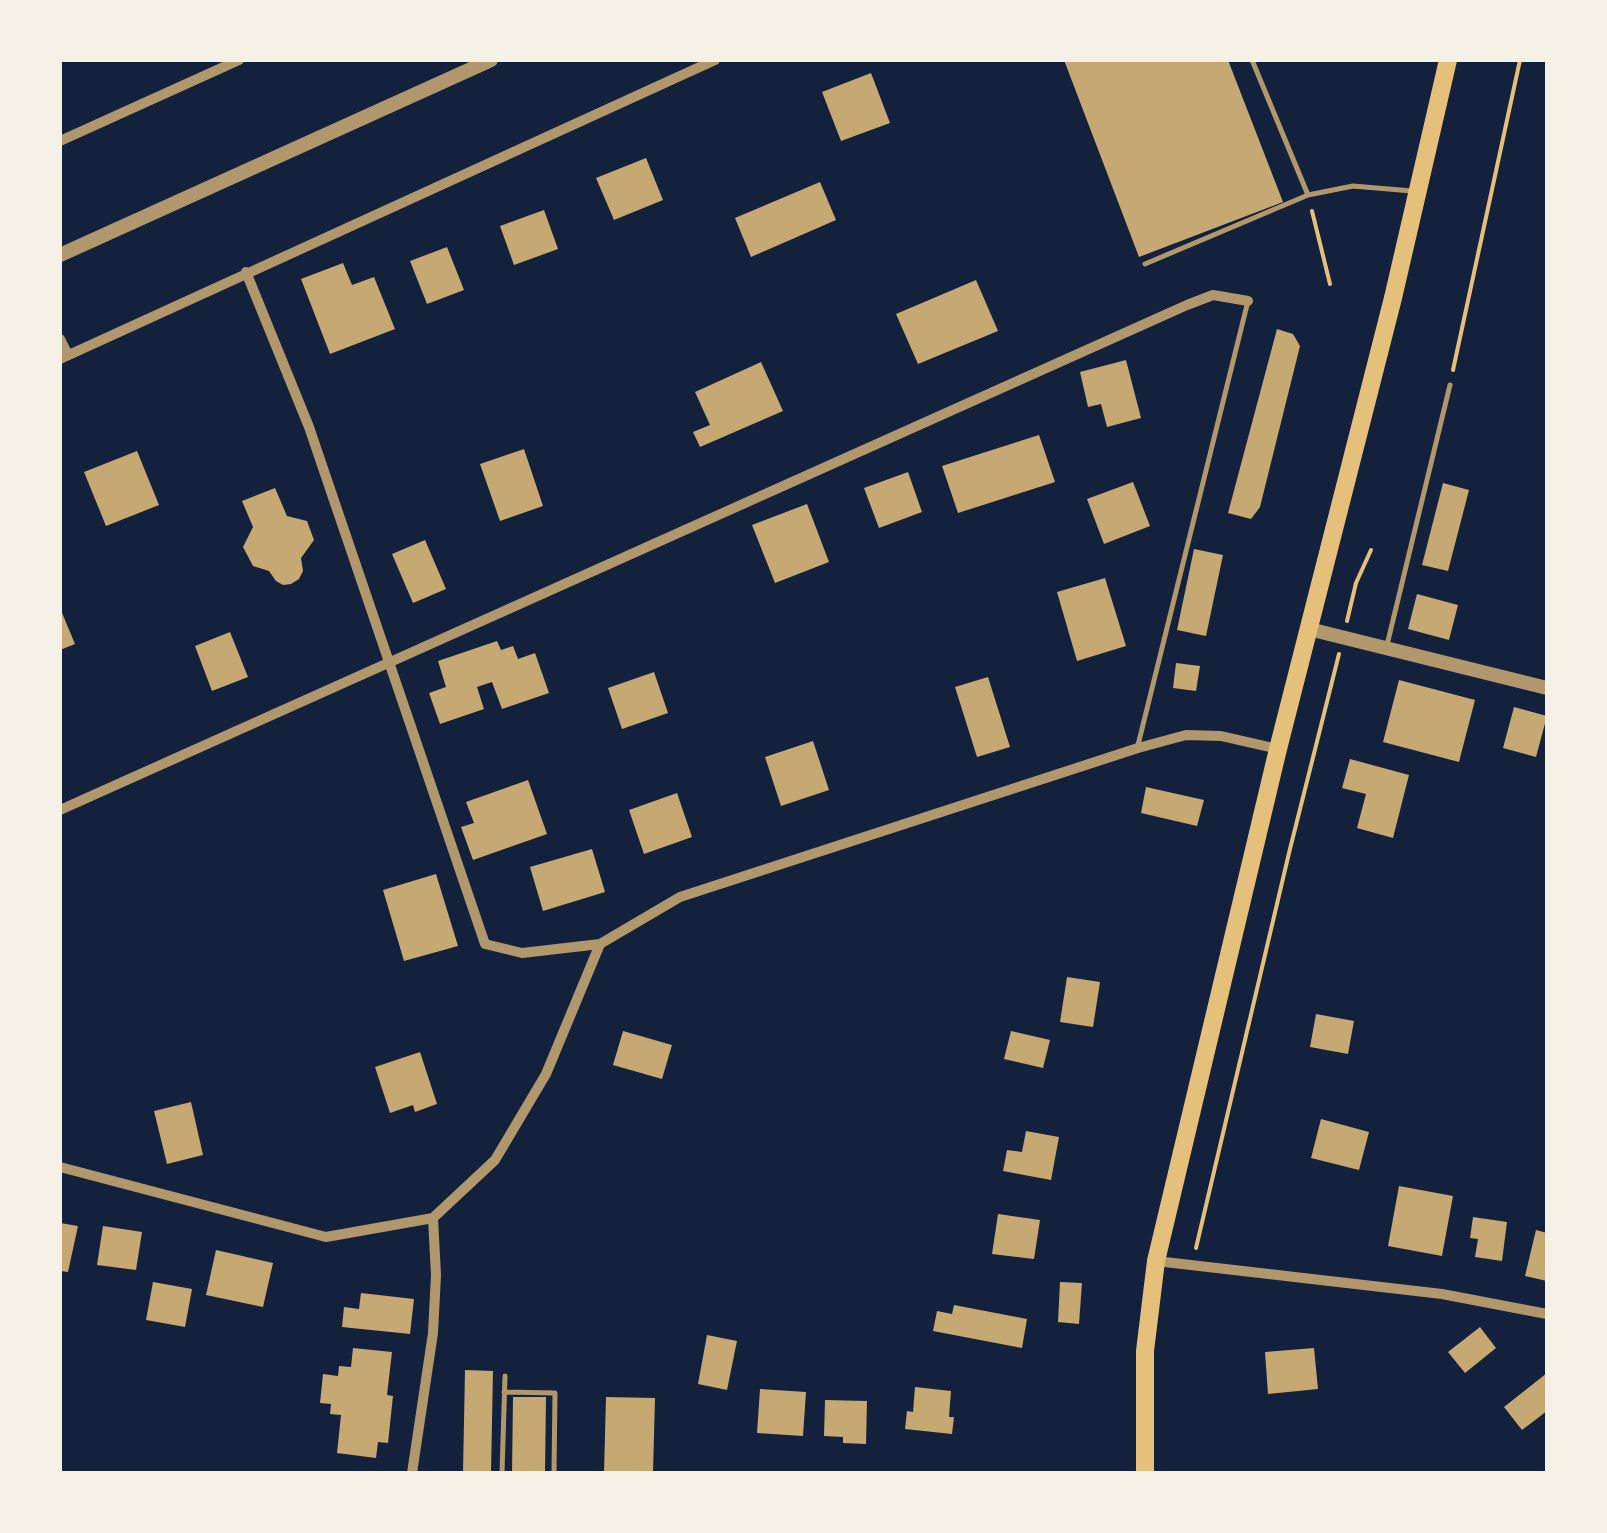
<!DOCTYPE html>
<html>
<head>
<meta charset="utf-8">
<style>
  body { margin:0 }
  #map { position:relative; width:1607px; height:1533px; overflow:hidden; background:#14213d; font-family:Roboto,sans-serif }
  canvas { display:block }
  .frame { position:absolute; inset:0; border:62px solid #f6f1e7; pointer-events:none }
</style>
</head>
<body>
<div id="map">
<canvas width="1607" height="1533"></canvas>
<div class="frame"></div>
</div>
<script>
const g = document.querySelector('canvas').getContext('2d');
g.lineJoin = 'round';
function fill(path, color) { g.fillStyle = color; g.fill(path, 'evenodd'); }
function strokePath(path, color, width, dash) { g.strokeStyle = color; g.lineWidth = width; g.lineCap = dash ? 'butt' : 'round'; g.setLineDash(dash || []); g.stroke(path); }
const building = new Path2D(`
  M1064,60H1228L1283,202L1139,257Z
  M871,73L890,123L841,141L822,92Z
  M646,158L663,200L614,220L596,178Z
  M820,182L836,220L751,257L735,218Z
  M544,210L558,249L514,265L500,226Z
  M447,247L464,290L427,304L410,261Z
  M343,263L352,285L374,277L395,329L330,354L301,279Z
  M976,280L998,331L918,364L896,314Z
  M1277,329L1293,334L1300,346L1260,507L1251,519L1228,513Z
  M1126,360L1141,418L1107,427L1101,404L1088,407L1080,372Z
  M761,362L783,411L700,447L693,432L710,425L695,392Z
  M1039,435L1055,482L958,513L942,466Z
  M524,449L543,506L500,521L480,464Z
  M137,451L159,505L106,526L84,472Z
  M908,472L922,512L879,528L864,488Z
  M1133,482L1150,526L1104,544L1087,499Z
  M1443,483L1469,490L1448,571L1422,565Z
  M275,488L287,516L307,521L314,540L301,558L303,571L299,579L291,584L283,585L276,581L269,571L253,566L243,547L253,527L242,501Z
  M807,504L829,562L775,583L752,525Z
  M425,540L446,589L413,603L392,554Z
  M1194,549L1223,555L1206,636L1177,630Z
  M1105,578L1126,646L1077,661L1057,592Z
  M1417,594L1458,605L1449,640L1408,629Z
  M60,608L75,644L60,650Z
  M230,632L248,677L212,691L195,646Z
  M497,641L501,650L513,646L518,659L535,653L549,693L502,709L492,682L477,687L484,709L440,724L429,693L446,687L438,661Z
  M1176,663L1200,666L1196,691L1173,688Z
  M654,672L668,713L622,729L608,688Z
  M988,677L1010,747L977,757L955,687Z
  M1399,680L1475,700L1459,762L1383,742Z
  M1514,707L1547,716L1536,757L1503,748Z
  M813,741L829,790L781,806L765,757Z
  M1350,759L1409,775L1393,838L1357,828L1366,794L1342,788Z
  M528,780L547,834L473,860L461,827L474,823L466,802Z
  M1146,787L1204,800L1197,826L1141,813Z
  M677,793L692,837L644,854L629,810Z
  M592,849L605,892L543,911L530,867Z
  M436,874L458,946L404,961L383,890Z
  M1067,977L1100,982L1093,1027L1060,1022Z
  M1316,1014L1354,1021L1348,1054L1310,1047Z
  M623,1031L672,1045L662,1079L613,1065Z
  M1011,1031L1050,1040L1043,1068L1004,1059Z
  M420,1052L437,1104L415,1112L413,1105L390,1113L375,1067Z
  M191,1102L203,1155L167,1164L154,1111Z
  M1321,1119L1369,1132L1359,1170L1311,1158Z
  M1026,1131L1059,1137L1051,1180L1003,1171L1007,1150L1022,1152Z
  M1399,1186L1453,1196L1442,1256L1388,1246Z
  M998,1214L1040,1220L1034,1259L992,1254Z
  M1473,1217L1507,1222L1502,1261L1475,1257L1478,1239L1470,1238Z
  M60,1223L78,1226L68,1272L60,1271Z
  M103,1226L142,1232L136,1270L97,1265Z
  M1536,1230L1547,1233V1281L1525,1276Z
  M216,1250L273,1263L263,1307L206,1295Z
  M153,1282L192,1289L185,1327L146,1320Z
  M1060,1282L1082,1283L1079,1324L1058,1322Z
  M361,1293L414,1299L410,1334L342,1327L344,1307L359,1309Z
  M954,1305L1027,1319L1022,1348L933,1331L937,1311L952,1314Z
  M1480,1327L1496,1348L1465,1373L1448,1352Z
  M707,1335L737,1341L727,1390L698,1384Z
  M353,1348L392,1352L387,1395L393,1396L388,1443L378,1442L376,1458L337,1453L341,1415L330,1414L331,1404L320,1403L323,1374L338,1376L339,1366L351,1367Z
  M1314,1348L1318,1389L1268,1394L1265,1352Z
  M465,1370L493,1371L491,1473H463Z
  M1547,1373V1411L1522,1430L1504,1407Z
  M915,1387L951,1391L949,1417H954L952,1434L905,1429L907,1411L913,1412Z
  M760,1389L806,1392L803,1436L757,1433Z
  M513,1397H546L545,1473H512Z
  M606,1397L655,1398L653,1473H604Z
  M825,1400L867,1401L866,1444L843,1443V1437L824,1436Z`);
const path = new Path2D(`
  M1312,211L1330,284
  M1453,370L1520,60
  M1347,621L1356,583L1371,550
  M1196,1248L1289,853L1339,654`);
const service = new Path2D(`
  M1252,60L1308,195
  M1145,264L1308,195L1353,186L1412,191
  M1387,645L1450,385
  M1138,745L1248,301
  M504,1392L555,1393L554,1473
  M502,1473L505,1376`);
const minor = new Path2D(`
  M60,141L239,60
  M246,272L309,427L485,944L522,953L600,944
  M60,339L68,355
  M60,359L715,60
  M60,810L1187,305L1213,295L1248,301
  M60,1167L326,1237L433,1218L495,1160L546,1074L600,944L680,897L1138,748L1186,735L1221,736L1278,749
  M1156,1261L1442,1294L1547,1314
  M412,1473L433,1333L436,1275L433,1218`);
const tertiary = new Path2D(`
  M60,255L491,60
  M1309,629L1547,688`);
const primary = new Path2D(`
  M1145,1473V1351L1156,1261L1278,749L1393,298L1448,60`);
fill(building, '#c6a872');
strokePath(path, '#e5c07b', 4);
strokePath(service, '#b1986c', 5);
strokePath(minor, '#b1986c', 10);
strokePath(tertiary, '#b1986c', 14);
strokePath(primary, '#e5c07b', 18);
</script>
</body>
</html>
